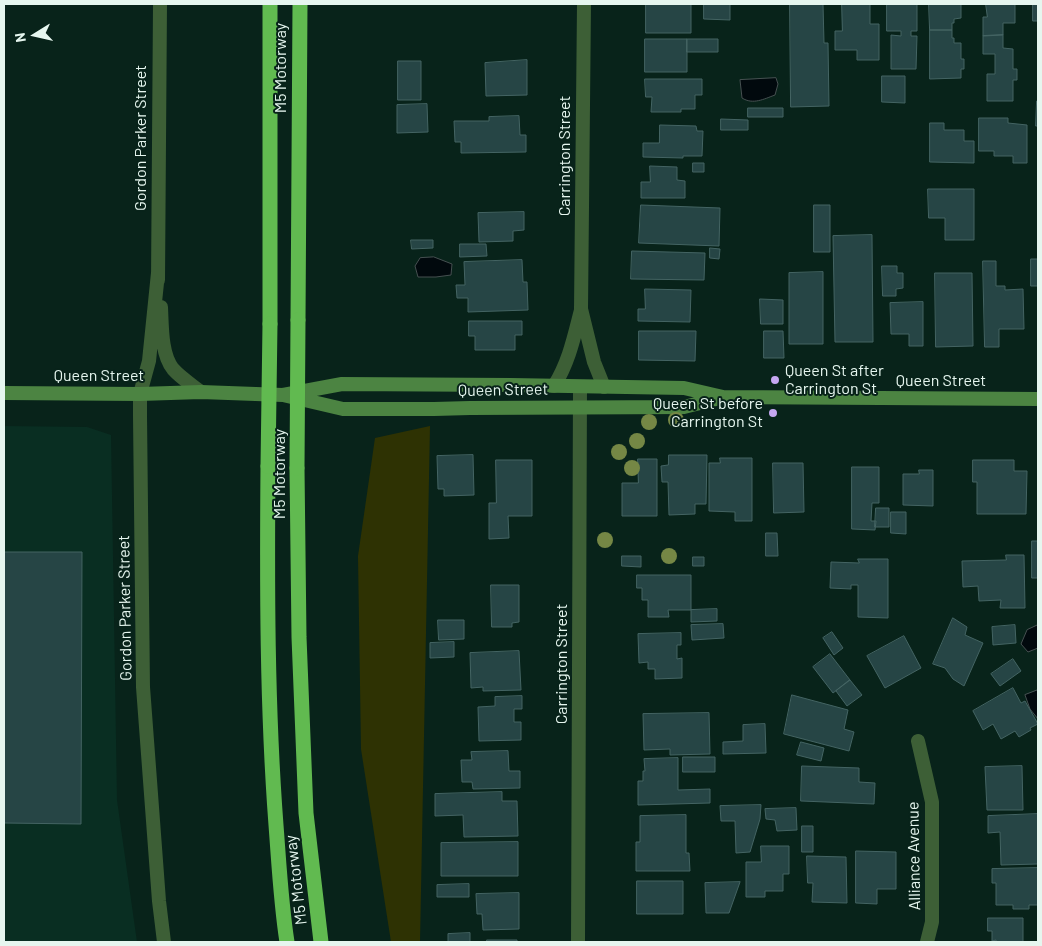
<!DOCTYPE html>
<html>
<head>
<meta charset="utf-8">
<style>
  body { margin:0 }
  #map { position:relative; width:1042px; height:946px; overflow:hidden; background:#08231a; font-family:Barlow,sans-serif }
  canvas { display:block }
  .frame { position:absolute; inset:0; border:5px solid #e6f6ef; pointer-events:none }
  .north { position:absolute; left:10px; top:10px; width:50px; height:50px; -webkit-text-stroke:4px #08231a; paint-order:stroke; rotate:260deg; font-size:14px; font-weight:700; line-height:20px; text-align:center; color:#e6f6ef }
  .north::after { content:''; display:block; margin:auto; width:18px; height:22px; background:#e6f6ef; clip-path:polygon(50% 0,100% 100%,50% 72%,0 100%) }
</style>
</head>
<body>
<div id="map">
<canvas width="1042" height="946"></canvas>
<div class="frame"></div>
<div class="north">N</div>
</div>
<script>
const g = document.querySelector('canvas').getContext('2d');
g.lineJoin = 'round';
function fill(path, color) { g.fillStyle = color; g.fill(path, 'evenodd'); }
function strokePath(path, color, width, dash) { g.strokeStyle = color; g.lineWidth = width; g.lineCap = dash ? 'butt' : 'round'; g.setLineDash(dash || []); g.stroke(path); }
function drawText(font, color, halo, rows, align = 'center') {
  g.font = font + ' Barlow,sans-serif'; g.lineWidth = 4; g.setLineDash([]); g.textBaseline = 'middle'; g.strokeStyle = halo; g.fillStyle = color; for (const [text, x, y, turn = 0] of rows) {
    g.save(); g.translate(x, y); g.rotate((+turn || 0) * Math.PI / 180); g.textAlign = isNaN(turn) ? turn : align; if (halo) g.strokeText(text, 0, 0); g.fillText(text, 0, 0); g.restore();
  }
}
const built = new Path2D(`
  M4,426L87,427L111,435L117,800L137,942H4Z`);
const green = new Path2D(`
  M430,426L420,942H391L361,749L358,556L375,438Z`);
const water = new Path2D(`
  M776,78L778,84L775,95C764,99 753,105 742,98L740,80Z
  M434,257L452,264L451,275L436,277H418L415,266L420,258Z
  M1038,625V648L1028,652L1021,644L1027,630Z
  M1038,690V719L1030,709L1025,695Z`);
const building = new Path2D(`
  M646,4H691V33H646Z
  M704,4H730V20L704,19Z
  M790,4H823L824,43H828L829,106L791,107Z
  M842,4H870V24H879V60H857V50H835V31H842Z
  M887,4H917V31H911V36H917L916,69H891V35L901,36V31H887Z
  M929,4H961V18L954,19V23H952V30H930Z
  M986,4H1015V23H1003V35L983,36V17H987Z
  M1033,4H1038V21H1033Z
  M930,30H952V38H954V43H961V59H964V69H961V78L930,79Z
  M1003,35V48L1013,49V69H1017V80H1013V101H987V74H995V54H983V36Z
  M645,39H687V72H645Z
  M687,39H718V52H687Z
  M527,60V95L486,96L485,63Z
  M398,61H421V100H398Z
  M882,76H905V103L882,102Z
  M645,79H702V95H695V109H681V112H651L652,97H646Z
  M1037,101H1038V126H1036Z
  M427,104L428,132L397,133V105Z
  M748,108H783V117H748Z
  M519,116L520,135H526V152L461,153V142H455L454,121H489V117Z
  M979,118H1008V123L1027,125V163H1013V156H994V151H979Z
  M721,119L748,120V130H721Z
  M930,123H944V130H964V141H974V163L930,162Z
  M660,125L696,126L697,131H703L702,156H683V158L643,157V143H659Z
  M693,163H704V172H693Z
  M650,166L677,167V180L685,181V198H641V182H650Z
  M928,189H974V240H945V218H929Z
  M641,205L720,208L719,246L639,243Z
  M814,205H830V252H814Z
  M524,212V230L513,231V241L479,242L478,213Z
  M872,235L873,342H835L833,236Z
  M411,240H433V248L412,249Z
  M460,244H486L487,256L460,257Z
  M710,248L720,249L719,259L710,258Z
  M632,251L705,253L704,280L631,279Z
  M1031,259H1038V286H1031Z
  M522,260L523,282H527L528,310L468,312V298H457L456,285H465L464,262Z
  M983,261H996V286H1005V290L1023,289L1024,329H999V347H985Z
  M882,266H897V273H903V288L896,289V296H883Z
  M823,272V344H789V273Z
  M935,273H972L973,346L936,347Z
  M645,289L691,290L690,322L638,321V309H645Z
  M760,299L783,300V324H761Z
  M923,302V346H909V334H891L890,303Z
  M469,321H522V335H515V350H475V336H469Z
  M639,331H696L695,361L639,360Z
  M764,331H783L784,358H764Z
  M473,455L474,495L444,496V489H438L437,456Z
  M669,455H707L706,504H695V514L669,515L668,482H662L661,466L668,465Z
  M720,458H752V521H735V512L709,511V463H720Z
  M638,459H657V516H622V483H638Z
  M496,460H532V516H508L509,538L489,539V503H496Z
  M973,460H1014V471H1027L1026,514H977V482H973Z
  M773,463H803L804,512L774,513Z
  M852,467H879V503H872L871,521H876L875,530L852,529Z
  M919,470H933V506L903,505V474H919Z
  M876,508H889V527H875Z
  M891,512H906V534L891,533Z
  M766,533H777L778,556H766Z
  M1032,541H1038V578H1032Z
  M4,552H82L81,824L4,823Z
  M1006,555H1024L1025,608H1000L1001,600L979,601L978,586L963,587L962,561L1006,560Z
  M622,556H641V567L622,566Z
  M693,557H704V566H693Z
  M858,559H888V618L858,617V585H851V589L830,588L831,562L859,563Z
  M637,575H691V610H668L669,617H648V600H642V588H637Z
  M491,585H519V622L512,623V627H492Z
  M717,609V621L691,622V610Z
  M953,618L967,627L965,635L983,643L964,686L953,679L945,668L933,664Z
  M438,620H464V639L439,640Z
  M723,624L724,638L692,640L691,625Z
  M1015,625L1016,643L993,645L992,627Z
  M832,632L843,648L834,655L823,638Z
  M681,633V645H677V659L682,658V678L655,679V669H648V662L639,663L638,634Z
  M904,636L921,668L885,688L867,656Z
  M454,642V657L430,658V643Z
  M519,651L521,690L483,691V687L471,688L470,653Z
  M830,654L850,680L833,693L813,667Z
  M1013,659L1021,671L1000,686L991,674Z
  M850,680L862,695L847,706L836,691Z
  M1013,688L1021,703L1025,701L1038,724L1030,728L1031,730L1019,737L1015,731L1001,739L993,724L983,730L973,711Z
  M792,695L848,710L844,729L854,732L849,751L784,734Z
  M522,696V709H514V722H521V740L479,741L478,707L495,706V697Z
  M709,713L710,754L670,755V749L644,750L643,714Z
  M765,724L766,753L723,754V742L743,741V725Z
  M801,742L824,748L821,761L797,755Z
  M508,751L509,771H520V788L473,789L472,782H462L461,760H472L471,752Z
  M683,757H715V772H683Z
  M678,758V790L710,789V803L638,805V781H643V771H645L644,759Z
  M802,766L859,768V782L875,783L874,804L801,801Z
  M1022,766L1023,810H987L985,767Z
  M502,792V801H517L518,836L464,837L463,815L435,816V794Z
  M761,805L760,819L750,852L736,853L735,821H721L720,806Z
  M796,808L797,830L777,831L775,820L766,819L765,809Z
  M1038,814V864L1001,865L1000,832L988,833V816Z
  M686,815V853H689L690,871H636V842H640V816Z
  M802,826H813V852H802Z
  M518,842V876H441V843Z
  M761,846H789V874H783V891H765V897H746V862H761Z
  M856,851L896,852V889H877V904L856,903Z
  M807,856L846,857L847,903L812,902L813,883H808Z
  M1038,868V905H1029V909H1013V905H996V883H992V869Z
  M637,881H683V914H637Z
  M740,882L729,913H706L705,883Z
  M469,884V897H437V885Z
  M519,893V929L483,930L482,914H477L476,894Z
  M988,918H1023V942H996V940L992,941V931H988Z
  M470,933V942H448V934Z
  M487,940H517V942H487Z`);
const minor = new Path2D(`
  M584,4L581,309L594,362L604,387
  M158,273L149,361L140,394V416L143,687L159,901L164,942
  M158,280L160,4
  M161,307C162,326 161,354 173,369C181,378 192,385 201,392
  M554,386C569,362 574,337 581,310
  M918,741L932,802V922L927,942
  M578,942L580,387`);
const secondary = new Path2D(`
  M4,393L140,394L201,392L283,395L343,409H434L470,408L684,407L720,398
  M283,395L342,384L511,385L684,388L723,397L1038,399`);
const motorway = new Path2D(`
  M298,320L300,4
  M270,324V4
  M268,466C267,586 267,706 276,825C279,864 281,904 287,942
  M297,468L299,637L306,813L321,942`);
const motorwayBridge = new Path2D(`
  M268,466L270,324
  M297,468L298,320`);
const trees = [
  [676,420],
  [649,422],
  [637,441],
  [619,452],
  [632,468],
  [605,540],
  [669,556]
];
const markers = [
  [775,380,5,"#c5a7f1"],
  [773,413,5,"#c5a7f1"]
];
const streetNames = [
  ["M5 Motorway",281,68,-90],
  ["Gordon Parker Street",141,138,-90],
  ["Carrington Street",565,156,-90],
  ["Queen Street",99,376],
  ["Queen Street",941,381],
  ["Queen Street",503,390,-1],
  ["M5 Motorway",280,474,-90],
  ["Gordon Parker Street",125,608,-91],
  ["Carrington Street",562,664,-90],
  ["Alliance Avenue",914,856,-91],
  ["M5 Motorway",296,880,-97]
];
const poiNames = [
  ["Queen St after",785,371],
  ["Carrington St",785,389],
  ["Queen St before",763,404,"right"],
  ["Carrington St",763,422,"right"]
];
fill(built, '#092e22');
fill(green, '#2e3203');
fill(water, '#01090d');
strokePath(water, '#465051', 1);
fill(building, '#264545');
strokePath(building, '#446463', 1);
strokePath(minor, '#3d5f36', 14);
strokePath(secondary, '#4c8442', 14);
strokePath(motorway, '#61ba50', 15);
strokePath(motorwayBridge, '#61ba50', 15);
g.fillStyle = '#758745';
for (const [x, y] of trees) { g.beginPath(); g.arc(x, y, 8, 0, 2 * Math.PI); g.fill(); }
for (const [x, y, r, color] of markers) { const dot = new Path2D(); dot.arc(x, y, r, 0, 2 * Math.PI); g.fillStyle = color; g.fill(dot); strokePath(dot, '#08231a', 2); }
drawText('16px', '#e6f6ef', '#08231a', streetNames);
drawText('16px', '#e6f6ef', '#08231a', poiNames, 'left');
</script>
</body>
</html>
